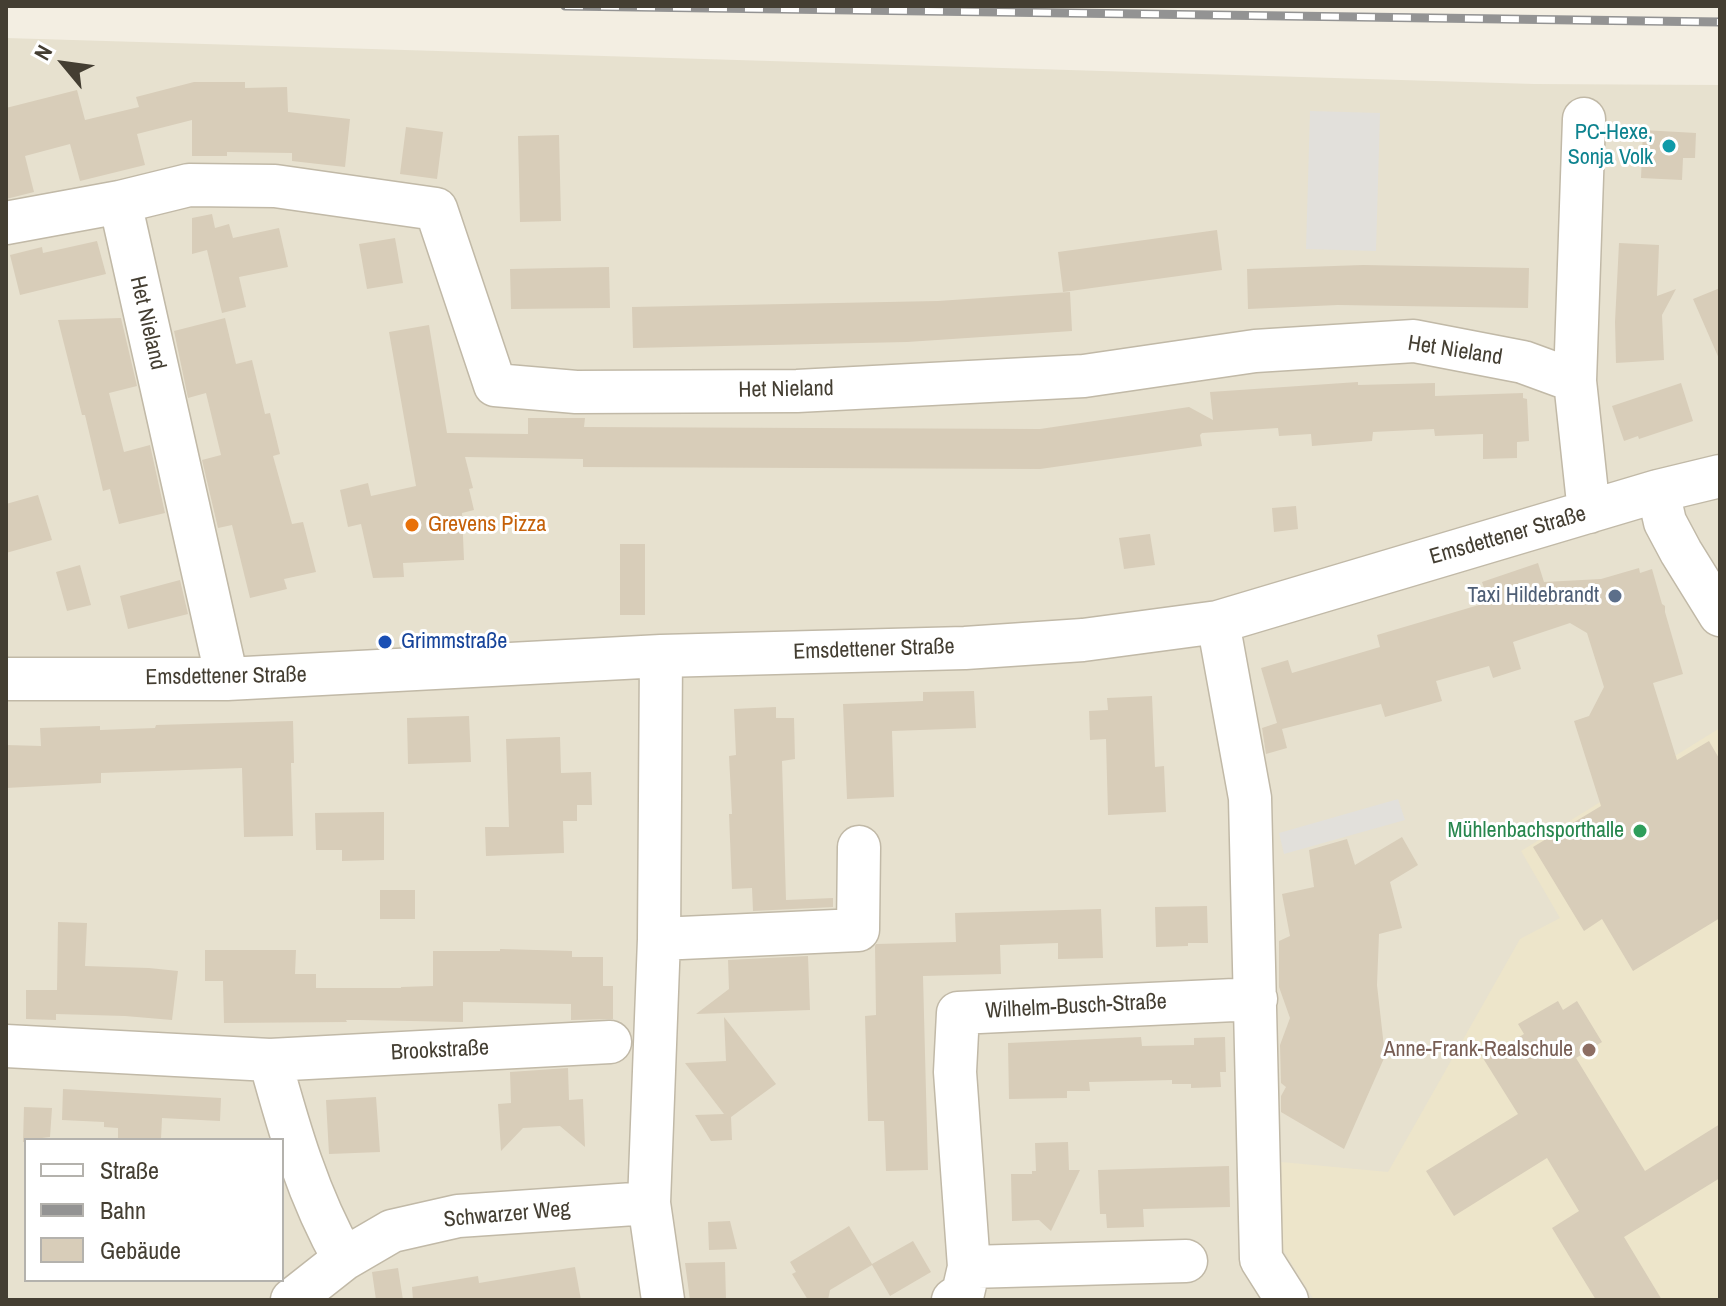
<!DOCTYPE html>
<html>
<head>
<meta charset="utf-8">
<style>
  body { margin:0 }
  #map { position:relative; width:1726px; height:1306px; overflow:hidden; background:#f3eee2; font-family:"Archivo Narrow",sans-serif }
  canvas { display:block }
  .frame { position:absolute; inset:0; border:8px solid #443e32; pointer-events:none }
  .legend { position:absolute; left:24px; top:1138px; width:260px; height:144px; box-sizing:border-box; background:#fff; border:2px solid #b4b2ad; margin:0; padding:10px 14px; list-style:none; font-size:24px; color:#443e32 }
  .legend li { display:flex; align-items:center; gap:16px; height:40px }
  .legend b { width:40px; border:2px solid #b4b2ad }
  .north { position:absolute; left:24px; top:24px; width:80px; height:80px; -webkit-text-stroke:6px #fff; paint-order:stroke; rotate:299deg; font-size:22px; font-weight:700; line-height:32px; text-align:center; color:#443e32 }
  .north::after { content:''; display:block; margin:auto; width:28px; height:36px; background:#443e32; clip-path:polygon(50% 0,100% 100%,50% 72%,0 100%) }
</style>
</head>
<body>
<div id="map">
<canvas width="1726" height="1306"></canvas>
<div class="frame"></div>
<ul class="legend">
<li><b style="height:10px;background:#fff"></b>Straße</li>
<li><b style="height:10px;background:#939393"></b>Bahn</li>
<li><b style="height:22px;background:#d8cdb9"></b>Gebäude</li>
</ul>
<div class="north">N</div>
</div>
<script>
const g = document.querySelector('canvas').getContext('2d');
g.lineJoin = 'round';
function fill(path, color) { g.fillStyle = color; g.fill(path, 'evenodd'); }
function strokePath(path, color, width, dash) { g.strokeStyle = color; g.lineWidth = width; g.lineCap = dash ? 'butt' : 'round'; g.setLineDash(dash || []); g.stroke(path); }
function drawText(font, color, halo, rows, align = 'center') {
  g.font = font + ' "Archivo Narrow",sans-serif'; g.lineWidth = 6; g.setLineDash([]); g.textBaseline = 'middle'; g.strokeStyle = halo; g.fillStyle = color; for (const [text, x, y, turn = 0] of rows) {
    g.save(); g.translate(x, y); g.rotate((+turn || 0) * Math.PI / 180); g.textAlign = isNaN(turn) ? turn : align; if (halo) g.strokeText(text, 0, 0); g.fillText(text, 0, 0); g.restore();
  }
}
const residential = new Path2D(`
  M6,38L1534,84L1720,85V1300H6ZM26,1140H282V1280H26Z`);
const education = new Path2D(`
  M1720,728V1300H1314L1282,1248L1281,1162L1388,1172L1520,939L1560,918L1521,851Z`);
const parking = new Path2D(`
  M1310,111L1380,113L1376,251L1306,249Z
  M1398,799L1405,820L1284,854L1279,833Z`);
const building = new Path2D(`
  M194,82H245V88L287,87L288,112L350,119L345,167L292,161V153L227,152V156H192V120L137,134L145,165L80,181L70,144L25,156L34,192L6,199V108L77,90L85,120L139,107L136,97Z
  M406,127L443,132L437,179L400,174Z
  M1643,130L1696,133L1695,158H1683L1682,180L1641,178Z
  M559,135L561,221L520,222L518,136Z
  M212,214L215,228L229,224L233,238L279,228L288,267L239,277L246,307L222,313L207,250L192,254V218Z
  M1217,230L1222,270L1063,292L1058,252Z
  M395,238L403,283L367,289L359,244Z
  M97,241L106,274L20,295L10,255L42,247L43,253Z
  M1619,243L1659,245L1657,296L1676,289L1662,315L1664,360L1616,363L1615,322Z
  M1363,265L1529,268L1528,308L1338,305L1248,309L1247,269Z
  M609,267L610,308L511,309L510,269Z
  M1720,288V361L1693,299Z
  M1070,292L1072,331L907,342L633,348L632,307L938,301Z
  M121,318L137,386L109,393L124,452L150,445L165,513L119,524L110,489L103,491L85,415H82L58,320Z
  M225,318L236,364L252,360L265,414L270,413L280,454L273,456L292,524L303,522L316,572L284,579L287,589L250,598L232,525L218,528L202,460L221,455L206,393L188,398L174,331Z
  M429,325L447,433L528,434V418H585L584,427L1040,429L1189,407L1213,420L1210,392L1358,382V385L1435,383V396L1523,393V398L1527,399L1529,441L1517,442V458L1483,459V434L1435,436L1434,429L1373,432L1372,441L1312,446L1311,434L1279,436L1278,428L1202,433L1200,435L1202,446L1040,469L583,467V459L465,457L473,488L469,489L474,510L462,513L464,560L403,563L404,577L373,578L361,524L348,527L340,490L368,483L371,496L416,486L389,332Z
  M1681,383L1693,421L1639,439L1638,436L1624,441L1612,406Z
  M38,495L52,540L6,553V504Z
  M1296,506L1298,529L1274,532L1272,508Z
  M1150,534L1155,565L1124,569L1119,538Z
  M620,544H645V615H620Z
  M1538,563L1544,582L1601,579L1639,568L1640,573L1652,569L1662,604L1665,606V612L1683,674L1653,683L1677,760L1709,741L1720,760V918L1633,971L1602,919L1584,931L1533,847L1601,806L1574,721L1589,716L1604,687L1587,633L1570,623L1513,642L1521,669L1493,678L1489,666L1436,681L1442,701L1385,717L1381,704L1282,729L1287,748L1266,754L1262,728L1277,723L1261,668L1288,660L1292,673L1380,647L1377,635L1489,602L1482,582Z
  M80,565L91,605L67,611L56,572Z
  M180,580L188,614L128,629L120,596Z
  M974,691L976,728L892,731L894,797L847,799L843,704L923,701V692Z
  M1152,696L1155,767L1164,766L1166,812L1108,815L1106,739L1090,740L1089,711L1108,710L1107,698Z
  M776,707V718H794L795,759L782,761L786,900L833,898V907L753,911L752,888L732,889L729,814H732L729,756L736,755L734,709Z
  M469,716L471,762L408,764L407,718Z
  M293,721L294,763H291L293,836L244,837L242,768L101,773V783L6,788V745L41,746L40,728L100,726V730L155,728L156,725Z
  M560,737L561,773L591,772L592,805H577V821H563L564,853L486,856L485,827H509L506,739Z
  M384,812V860L342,861V850H316L315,813Z
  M1402,837L1418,865L1390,882L1402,928L1379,934L1377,985L1385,1056L1344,1149L1281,1112V1096L1286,1087L1281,1083L1280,1045L1290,1018L1279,987V941L1290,936L1282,894L1314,887L1309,850L1347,839L1355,865Z
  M380,890H415V919H380Z
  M1207,906L1208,943H1188V946L1156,947L1155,907Z
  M1101,909L1103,958L1058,959V943L1000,945L1001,974L923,976L928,1170L886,1171L884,1121H868L865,1016L876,1015L875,946L876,944L956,942L955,913Z
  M58,922L87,923L85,966L149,968L178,971L172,1020L125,1016L56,1014V1020L26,1019V990H57Z
  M500,949L572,951V957H603V986H613V1019L571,1020V1004L463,1002V1022L360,1020H346L347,1022L224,1023L223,981H205V950H296L295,974H316V988H401V987L433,986V951H500Z
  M808,956L810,1010L696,1014L729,989L728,960Z
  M1558,1001L1563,1010L1577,1001L1602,1042L1576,1058L1645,1171L1720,1124V1178L1624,1237L1662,1300H1596L1552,1228L1579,1211L1547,1158L1454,1216L1426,1171L1518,1114L1481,1055L1498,1050L1524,1034L1518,1024Z
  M724,1017L776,1084L731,1117L732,1140L711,1141L695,1115L724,1114L685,1063L726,1061Z
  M1141,1037L1142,1046L1194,1045V1038L1225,1037L1226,1072H1220L1221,1087L1191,1088V1084H1172V1080L1089,1082L1090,1091H1067V1098L1009,1099L1008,1043Z
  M568,1068L569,1100L583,1099L585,1147L560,1126L541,1127L523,1128L501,1151L498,1104L511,1103L510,1072Z
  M63,1089L221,1098L220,1121L162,1118L161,1139L118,1140V1128L104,1127V1122L62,1120Z
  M376,1097L380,1152L329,1154L326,1100Z
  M24,1107L52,1108L50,1137L26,1140V1142H23Z
  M1068,1142L1069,1170H1080L1051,1231L1039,1220L1012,1221L1011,1174H1032V1171H1036L1035,1143Z
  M1229,1166L1230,1207L1143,1209L1144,1227L1107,1228L1106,1214H1100L1098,1170Z
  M730,1221L737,1249L709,1250L708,1222Z
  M849,1226L872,1264L913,1241L931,1272L890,1296L872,1265L830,1290L828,1300H808L792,1274L796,1272L790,1262Z
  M725,1262L726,1300H690L685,1263Z
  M575,1267L581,1300H413L412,1287L478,1276L479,1283Z
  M398,1268L403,1300H376L372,1272Z`);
const minor = new Path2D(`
  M1584,119L1575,381L1589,512
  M6,223L120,202
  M1658,491L1665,522L1681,552L1720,615
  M1218,622L1250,798L1261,1259L1287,1300
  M661,656L659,939L649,1203L663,1300
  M6,679H227L661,656L965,648L1083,640L1218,622L1658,491L1720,476
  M227,679L120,202L189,185L275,186L436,209L495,385L576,392L797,391L1084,376L1255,351L1414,341L1523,362L1575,381
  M659,939L858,930L859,847
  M6,1046L270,1060C289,1129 308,1196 344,1259
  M270,1060L610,1042
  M969,1267L1186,1261
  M292,1300L344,1259L392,1231L458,1216L649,1203
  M953,1300L963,1293L969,1267L955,1072L958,1013L1256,999`);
const rail = new Path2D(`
  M565,6L1720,22`);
const markers = [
  [1669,146,8,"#0f9aa8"],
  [412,525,8,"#e8710a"],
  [1615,596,8,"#5c6f8a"],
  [385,642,8,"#1a4fb4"],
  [1640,831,8,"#2e9e5b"],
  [1589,1050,8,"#8d6e63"]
];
const cultureNames = [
  ["PC-Hexe,",1653,133],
  ["Sonja Volk",1653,158]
];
const streetNames = [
  ["Het Nieland",147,323,77],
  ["Het Nieland",1455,351,9],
  ["Het Nieland",786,390,-1],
  ["Emsdettener Straße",1508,536,-16],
  ["Emsdettener Straße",874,650,-2],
  ["Emsdettener Straße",226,677,-1],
  ["Wilhelm-Busch-Straße",1076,1007,-3],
  ["Brookstraße",440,1051,-3],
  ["Schwarzer Weg",507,1215,-5]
];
const foodNames = [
  ["Grevens Pizza",428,525]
];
const serviceNames = [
  ["Taxi Hildebrandt",1599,596]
];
const transitNames = [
  ["Grimmstraße",401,642]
];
const leisureNames = [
  ["Mühlenbachsporthalle",1624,831]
];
const educationNames = [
  ["Anne-Frank-Realschule",1573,1050]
];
fill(residential, '#e7e1cf');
fill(education, '#ede5ca');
fill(parking, '#e2e0db');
fill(building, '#d8cdb9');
strokePath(minor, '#c1b9a7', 45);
strokePath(minor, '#fff', 42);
strokePath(rail, '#939393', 9);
strokePath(rail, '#fff', 6, [18]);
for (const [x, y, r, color] of markers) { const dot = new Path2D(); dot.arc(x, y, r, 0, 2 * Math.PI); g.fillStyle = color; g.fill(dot); strokePath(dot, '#fff', 3); }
drawText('22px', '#0d838f', '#fff', cultureNames, 'right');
drawText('22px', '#443e32', '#fff', streetNames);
drawText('22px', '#c56008', '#fff', foodNames, 'left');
drawText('22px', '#4e5e75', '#fff', serviceNames, 'right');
drawText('22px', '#164399', '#fff', transitNames, 'left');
drawText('22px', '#27864d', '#fff', leisureNames, 'right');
drawText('22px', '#785e54', '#fff', educationNames, 'right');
</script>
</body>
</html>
